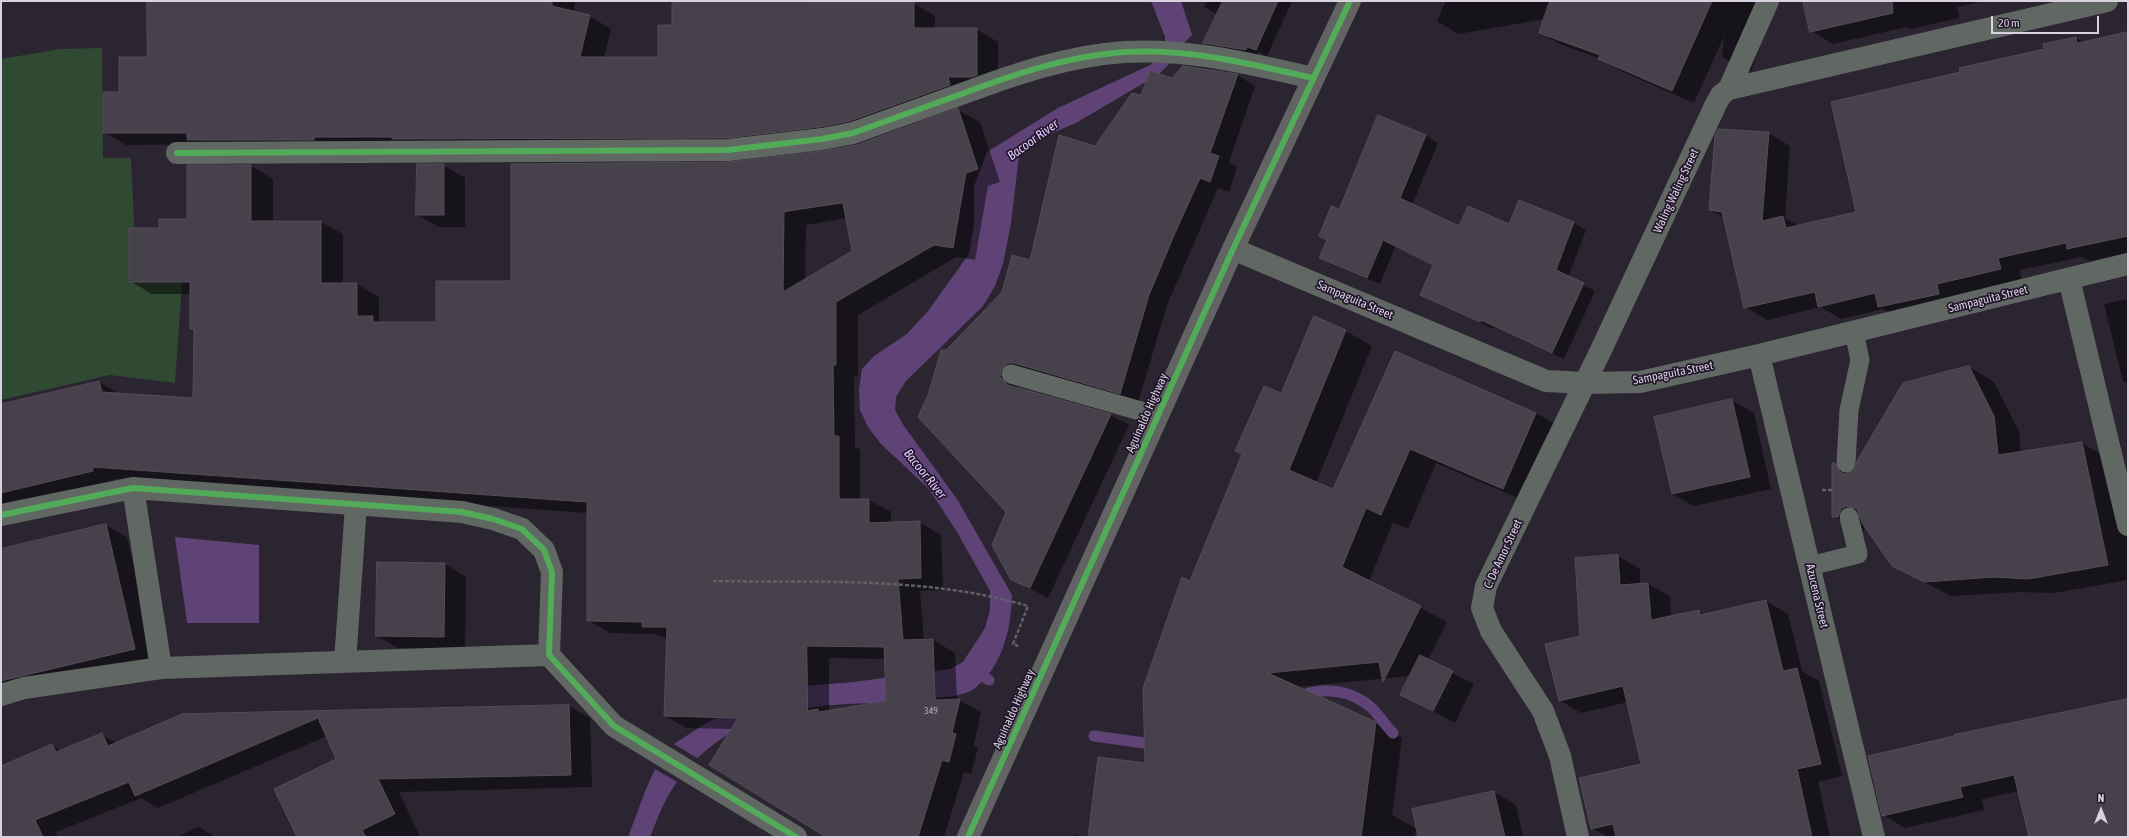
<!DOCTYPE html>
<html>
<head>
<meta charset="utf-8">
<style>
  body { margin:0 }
  #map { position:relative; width:2129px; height:838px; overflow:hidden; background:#2b2431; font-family:"Asap Condensed",sans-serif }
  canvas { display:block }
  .frame { position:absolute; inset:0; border:2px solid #d9d1e0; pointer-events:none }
  .north { position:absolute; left:2081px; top:790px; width:40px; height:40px; -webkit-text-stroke:3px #22162c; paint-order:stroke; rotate:0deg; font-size:11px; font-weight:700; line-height:16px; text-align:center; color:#d9d1e0 }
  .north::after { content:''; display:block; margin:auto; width:14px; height:18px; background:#d9d1e0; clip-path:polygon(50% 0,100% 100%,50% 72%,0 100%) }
  .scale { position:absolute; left:1991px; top:16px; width:108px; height:18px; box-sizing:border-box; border:2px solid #d9d1e0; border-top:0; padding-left:5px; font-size:12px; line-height:14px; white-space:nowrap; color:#d9d1e0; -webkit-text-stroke:3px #22162c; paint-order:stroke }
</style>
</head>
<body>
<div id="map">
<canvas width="2129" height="838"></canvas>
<div class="frame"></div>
<div class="north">N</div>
<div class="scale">20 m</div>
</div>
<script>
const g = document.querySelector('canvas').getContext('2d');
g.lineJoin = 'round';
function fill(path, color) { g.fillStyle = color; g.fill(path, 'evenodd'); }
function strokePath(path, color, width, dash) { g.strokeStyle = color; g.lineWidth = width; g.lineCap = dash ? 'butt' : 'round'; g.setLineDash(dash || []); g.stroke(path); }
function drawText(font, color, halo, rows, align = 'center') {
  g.font = font + ' "Asap Condensed",sans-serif'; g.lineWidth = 3.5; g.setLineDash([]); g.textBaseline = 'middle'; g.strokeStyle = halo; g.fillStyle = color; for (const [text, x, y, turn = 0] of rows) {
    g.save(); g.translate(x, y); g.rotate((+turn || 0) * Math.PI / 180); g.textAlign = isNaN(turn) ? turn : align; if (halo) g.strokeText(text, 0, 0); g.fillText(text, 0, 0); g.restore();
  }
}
const green = new Path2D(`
  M102,48L103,158H131L136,265L183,270L175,383L110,375L1,400V59L60,49Z`);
const water = new Path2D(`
  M1151,1H1181L1192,35L1180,47L1173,60L1159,74L1076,123L1045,136L1026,147L1019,156L1011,223L1003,264L995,286L983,306L906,381L896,397L895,410L904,426L957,499L1012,595C1011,629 1003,666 975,688C960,699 935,697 917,699C907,700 897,702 887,703C874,704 861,703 847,704C776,708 718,724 675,785C664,800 657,820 650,837H628L646,789L656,767L674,744L706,723L746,704L805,686L854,682L950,669L963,662L985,628L990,610V591L957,532L929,489L881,444L868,427L860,410L859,389L862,369L874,356L907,334L928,311L969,254L974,224V186L987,152L1058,108L1150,65L1164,53L1165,37Z
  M175,537L259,545V623H187Z`);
const pier = new Path2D(`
  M672,743L699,759L679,783L653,768Z`);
const shadow = new Path2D(`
  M148,1H575L574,12L589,16L611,29L604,58H659L673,26V1H885L890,3H913L935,16V29H976L998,42V87L842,139L126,145L104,132L120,93L148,58Z
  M1207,1H1292L1267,56L1258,52L1257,56L1215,49L1205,43L1218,15L1204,7Z
  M1446,1H1784H1777L1751,71L1744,69L1722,57L1724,36L1694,103L1621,71L1601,59L1562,45L1540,33L1545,19L1458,34L1437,21Z
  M1804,1H1985L1957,7L1959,18L1910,29L1907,27L1833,44L1811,31Z
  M2128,33V253L2090,261L2082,257L2020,270L2022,281L1901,319L1883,309L1841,319L1821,307L1767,320L1745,307L1725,218L1710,210L1768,133L1790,146L1785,218L1799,226L1857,213L1961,73L2045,49L2076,38L2085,43Z
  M1237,75L1255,86L1229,162L1237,167L1229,192L1218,188L1167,305L1138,403L1019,381V389L1110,415L1129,425L1048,598L1012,579L1007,512L929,395L946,351L1031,261L1095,147L1142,96L1172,80Z
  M958,110L980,122L1000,182L988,186L975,260L956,257L858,315V377H854L855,447L860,450V500H869L891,512V523L919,522L941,535L943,590L920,591L924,640H933L955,653L957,700H959L981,712L974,745L978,748L971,774L964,772L944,837H828L732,729L687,728L665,716L668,639L655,634L610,633L588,620V513L114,479L115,483L1,510V405L99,382L120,394L194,400L195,331L191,328V294H152L130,281L160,229L188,220V166H251L273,179V222H321L343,234V284H357L379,297V320L384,323H437L728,164L824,152L857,146ZM847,218L853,252L805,280L806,225ZM829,658L886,659L887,702L829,711Z
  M1378,116L1426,135L1438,143L1412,205L1460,227L1510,226L1519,202L1574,223L1586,230L1568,277L1595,291L1564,359L1494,327L1493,329L1421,294L1434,265L1395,247L1380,284L1333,265L1320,258Z
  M443,165L465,178V227H439L417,215Z
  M2128,299V384L2123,381L2104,304Z
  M1315,318L1346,331L1372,346L1316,483L1333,490L1395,352L1536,413L1562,428L1530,503L1436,463L1408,529L1393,522L1369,581L1447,622L1428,660L1474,684L1455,723L1401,694L1410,676L1296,687L1375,723L1402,738L1392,815L1417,829L1414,837H1089L1146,764L1190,582L1243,455L1236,451L1282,394Z
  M1969,367L1994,382L2019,431L2021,453L2082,443L2107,458L2128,489V580L2054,593L2020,592L1951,596L1892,565L1865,527L1864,531H1859L1833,516L1835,464L1850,473L1856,470Z
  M1732,400L1754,413L1771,489L1694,506L1672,494Z
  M106,525L127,538L157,662L1,699V550Z
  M1618,556L1640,569V584H1648L1670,596L1671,617L1699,611L1705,615L1766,601L1788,614L1802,671L1819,681L1842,776L1818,782L1830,837H1608L1592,828L1642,765L1628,702L1581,713L1559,700L1581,637Z
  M445,564L466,577L465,649L398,648L377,636Z
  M2128,700V837H2030L2019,791L1982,799L1984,810L1905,828L1883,815Z
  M569,706L590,718L592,787L399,792L420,837H298L338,759L327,736L158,808L141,798L56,832L58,837H1V768L52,745L61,751L102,735L117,743L182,715Z
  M1494,792L1516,805L1523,837H1419L1413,810Z
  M198,827L216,837H177Z
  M1074,834L1084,837H1073Z`);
const stream = new Path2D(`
  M973,671L989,680
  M1297,698C1322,685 1353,690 1373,709C1380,717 1386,726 1393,733
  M1094,736L1159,745`);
const building = new Path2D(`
  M147,1H552V6L590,15L580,57H658V25H672V1L914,2V28H977V75L971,77H948L950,85L850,121L820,127L727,138L392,139V137H314V140H187V133H103V92H119V57H147Z
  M1223,1H1278L1256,50L1247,47L1246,50L1203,43Z
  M1550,1H1712L1672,91L1598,59L1600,55L1539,33Z
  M1803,1H1892L1893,13L1810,32Z
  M2128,32V236L2067,249L2066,243L1998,258L2001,269L1937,284L1939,294L1878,307L1875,293L1818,307L1815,292L1744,308L1722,212L1709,210L1715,135L1718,129L1769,132L1762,221L1783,216L1786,228L1856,212L1831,102L1960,72L1959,68L2044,49L2043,44L2076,37L2077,43Z
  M1183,66L1238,74L1210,153L1219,156L1210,182L1200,178L1175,233L1149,295L1120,394L1014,363H1008L1001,371L1000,377L1008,385L1111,414L1030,588L1011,580L992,545L1006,512L918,417L928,395L941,350H946L954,342L1002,292L1012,255L1030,260L1059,135L1095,146L1132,93L1141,95L1150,71L1172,78Z
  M958,108L978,169L966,173L953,248L934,245L836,302V365H833L834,436H839V499H869V523L920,521L921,578L898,579L903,640L933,639L935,700L960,699L952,733L956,734L949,762L942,760L918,837H826L709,765L738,718L664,716L667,627H642V622L587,621V502L93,467V471L1,493V404L99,381L102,392L193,398L194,329H190V282H129V228H159V219H187V165H251V221H321V283H357V316H373V322H436V281H511V164L728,162L823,151L857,145ZM843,203L852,251L783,292L784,212ZM807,646L884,647L886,701L819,712L818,709L808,711Z
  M1378,115L1426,135L1400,198L1459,226L1468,206L1509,224L1519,200L1574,222L1556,270L1584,283L1552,353L1481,320L1480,322L1420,295L1433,265L1383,240L1367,278L1319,258L1327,240L1319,236L1331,206L1339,209Z
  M417,164H444V215H416Z
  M1314,316L1346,330L1289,470L1333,489L1395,351L1536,413L1503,489L1410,449L1381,515L1366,508L1342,567L1421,606L1383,682L1379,662L1268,673L1376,722L1361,837H1088L1098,757L1145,763L1143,688L1182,577L1190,581L1242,454L1235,451L1264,386L1281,393Z
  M1969,366L1994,416L1998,455L2082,442L2108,565L2028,579L1994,577L1924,582L1892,566L1862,523L1857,509L1846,506L1841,509L1838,517H1832V463H1835L1840,472L1845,474L1855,469L1857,461L1903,383Z
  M1732,399L1750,477L1672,494L1654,417Z
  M106,524L135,649L1,681V549Z
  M1618,555L1620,585L1648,583L1651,620L1699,610L1700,615L1766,600L1783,671L1797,668L1821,764L1797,769L1812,837H1616L1613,824L1591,829L1579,778L1641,764L1623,686L1559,701L1545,644L1580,636L1575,558Z
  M377,562L445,563L444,637L376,636Z
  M1420,655L1453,671L1433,711L1400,695Z
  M2128,699V837H2029L2014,775L1960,787L1963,797L1882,816L1868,756L1954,736V735Z
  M569,705L571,775L378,779L395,814L362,830L366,837H297L274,789L336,759L318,718L135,796L129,782L35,820L43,837H1V766L52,744L56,752L102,733L108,746L182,714Z
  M1494,791L1505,837H1418L1412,809Z`);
const path = new Path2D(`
  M1822,490H1832
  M713,581C817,583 926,576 1028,606L1013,644L1018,646`);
const lane = new Path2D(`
  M1011,374L1158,416
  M1846,463L1849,410L1860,360L1854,332
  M1810,566L1858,554L1849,517`);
const street = new Path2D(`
  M1729,89L2107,1
  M177,153L728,150L822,139L853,133C891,119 929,106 967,92C1018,73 1069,56 1124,52C1189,48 1251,64 1313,78
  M1233,249L1546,381L1585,383L1640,382L1759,355L2128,264
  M2069,279L2128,525
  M1759,355L1874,837
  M133,488L161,668
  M1,515L133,488L462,512L493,519L522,529L544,550L552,572L549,655L614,726L796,837
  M345,662L356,505
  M1,695L24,688L161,668L549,655
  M1578,837L1560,756L1543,711L1491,631L1482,608L1486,586L1601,350L1716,104L1721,95L1729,89L1768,1`);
const highway = new Path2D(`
  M968,837L1233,249L1350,1`);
const cycleway = new Path2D(`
  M177,153L728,150L822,139L853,133C891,119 929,106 967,92C1018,73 1069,56 1124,52C1189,48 1251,64 1313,78
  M1,515L133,488L462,512L493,519L522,529L544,550L552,572L549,655L614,726L796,837
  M968,837L1233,249L1350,1`);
const numberNames = [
  ["349",931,711]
];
const streetNames = [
  ["Waling Waling Street",1676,191,-65],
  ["Sampaguita Street",1988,299,-14],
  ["Sampaguita Street",1355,300,23],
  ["Sampaguita Street",1673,373,-11],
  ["Aguinaldo Highway",1147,413,-66],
  ["C. De Amor Street",1503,554,-65],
  ["Azucena Street",1817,596,77],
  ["Aguinaldo Highway",1014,709,-66]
];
const waterNames = [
  ["Bacoor River",1033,140,-36],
  ["Bacoor River",925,474,51]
];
fill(green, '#2f4932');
fill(water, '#5f4377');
fill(pier, '#2b2431');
fill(shadow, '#0007');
strokePath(stream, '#5f4377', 11);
fill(building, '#47414c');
strokePath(building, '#534d58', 1);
strokePath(path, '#616163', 2.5, [4, 2]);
strokePath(lane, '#616762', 19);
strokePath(street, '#616762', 22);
strokePath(highway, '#616463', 22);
strokePath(cycleway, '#51ab58', 6);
drawText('10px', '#b4adbb', null, numberNames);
drawText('12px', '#d9d1e0', '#22162c', streetNames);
drawText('italic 13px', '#e4cafd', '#22162c', waterNames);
</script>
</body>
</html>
